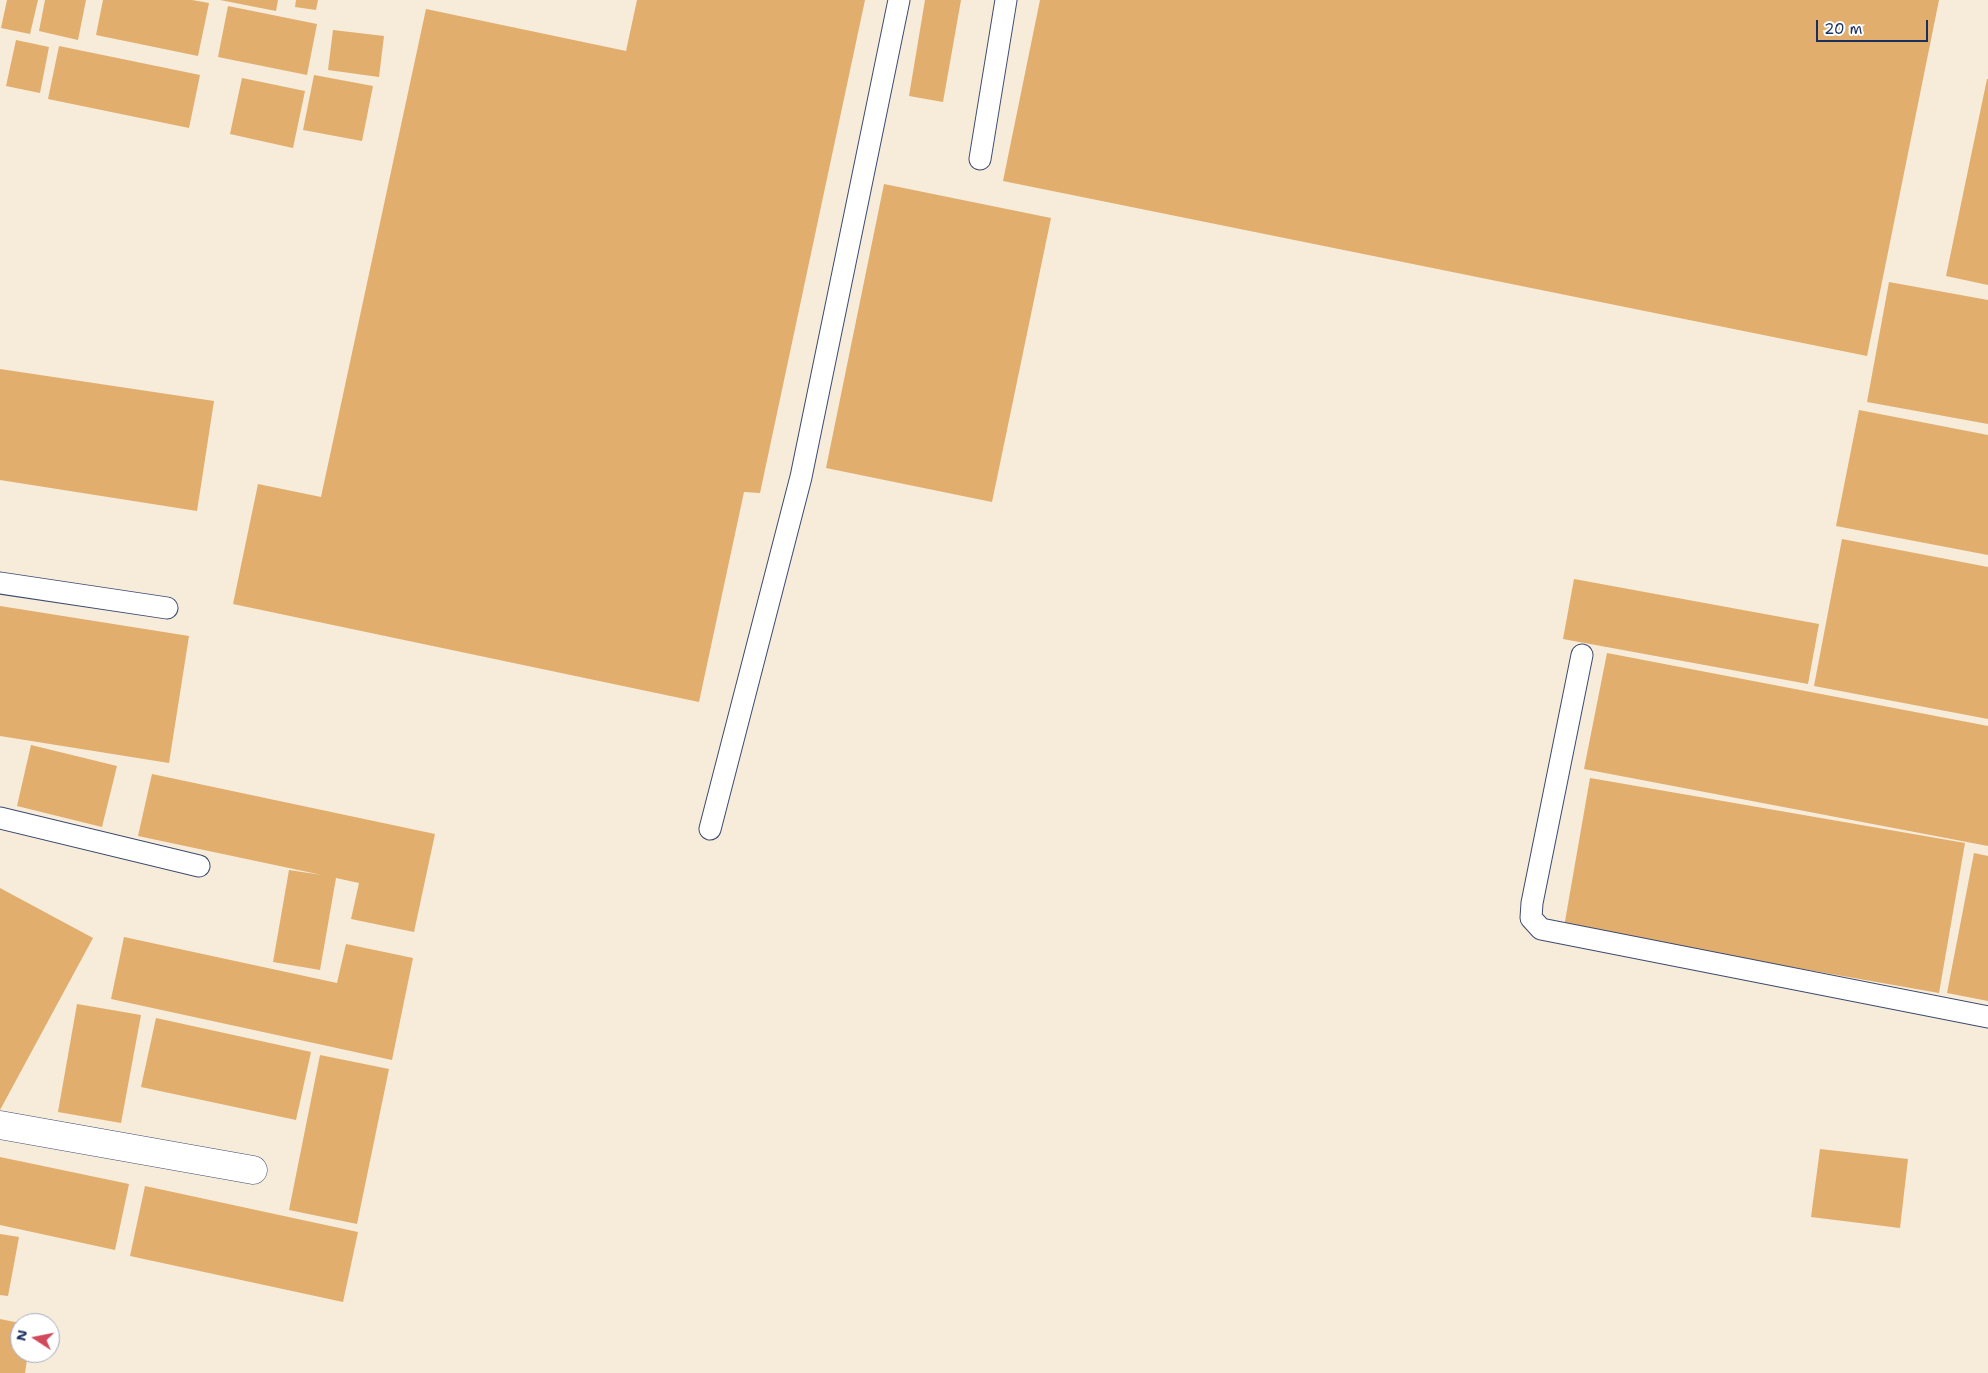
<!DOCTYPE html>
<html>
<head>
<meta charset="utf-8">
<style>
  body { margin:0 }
  #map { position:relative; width:1988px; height:1373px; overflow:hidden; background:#f7ebd9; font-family:"Shantell Sans",sans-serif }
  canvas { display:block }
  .north { position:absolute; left:10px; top:1313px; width:50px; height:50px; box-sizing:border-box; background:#fff; border:1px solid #a4acbf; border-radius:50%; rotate:281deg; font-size:14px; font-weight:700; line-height:20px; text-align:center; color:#1b2f5e }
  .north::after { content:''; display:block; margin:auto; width:18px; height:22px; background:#d1495b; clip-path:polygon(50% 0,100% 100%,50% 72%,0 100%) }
  .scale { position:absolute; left:1816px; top:20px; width:112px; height:22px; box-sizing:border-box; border:2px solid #1b2f5e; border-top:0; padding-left:6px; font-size:15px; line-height:18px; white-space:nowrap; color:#1b2f5e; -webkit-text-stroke:4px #fff; paint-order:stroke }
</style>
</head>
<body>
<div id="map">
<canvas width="1988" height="1373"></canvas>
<div class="north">N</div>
<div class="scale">20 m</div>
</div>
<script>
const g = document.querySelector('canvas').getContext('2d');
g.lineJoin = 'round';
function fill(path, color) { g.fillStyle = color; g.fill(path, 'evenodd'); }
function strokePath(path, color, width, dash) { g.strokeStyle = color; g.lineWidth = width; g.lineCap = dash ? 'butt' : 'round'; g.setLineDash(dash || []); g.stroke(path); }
const building = new Path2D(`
  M7,0H38L30,34L1,28Z
  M45,0H86L78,40L39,31Z
  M103,0H192L209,3L198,56L96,35Z
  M220,0H278L276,11Z
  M296,0H318L316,10L295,7Z
  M637,0H865L760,493L744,492L699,702L233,604L258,484L321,497L426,9L626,51Z
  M925,0H961L943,102L909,96Z
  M1040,0H1939L1867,356L1003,181Z
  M228,6L317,24L307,75L218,57Z
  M333,30L384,36L379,77L328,70Z
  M16,40L49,47L40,93L6,86Z
  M59,46L200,75L189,128L48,99Z
  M314,75L373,86L362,141L303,130Z
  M242,78L305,91L293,148L230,134Z
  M1987,79H1988V285L1946,276Z
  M884,184L1051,218L992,502L826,468Z
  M1889,282L1988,300V424L1867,402Z
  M0,369L214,401L197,511L0,480Z
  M1859,410L1988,435V555L1836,526Z
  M1842,539L1988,567V719L1814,686Z
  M1574,579L1819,624L1808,684L1563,639Z
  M0,606L189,636L169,763L0,736Z
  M1607,653L1988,726V846L1584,769Z
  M31,745L117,766L102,827L17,806Z
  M152,774L435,834L414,932L351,919L359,883L336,878L320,970L273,962L289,870L322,875L138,836Z
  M1590,778L1965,843L1939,993L1564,927Z
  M1974,853L1988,856V1001L1947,993Z
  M0,888L93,938L0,1110Z
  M124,937L337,983L346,944L413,958L392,1060L111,999Z
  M77,1004L141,1015L121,1123L58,1112Z
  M156,1018L311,1052L296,1120L141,1087Z
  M320,1055L389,1069L357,1224L289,1210Z
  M1820,1149L1908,1159L1900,1228L1811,1217Z
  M0,1157L129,1184L115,1250L0,1225Z
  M145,1186L358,1232L343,1302L130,1256Z
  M0,1234L19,1237L8,1296L0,1295Z
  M0,1319L20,1323V1353H28L25,1373H0Z`);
const service = new Path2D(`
  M980,159L1006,0
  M0,583L167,608
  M1582,655L1532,903L1531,918L1541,929L1988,1017
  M0,818L199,866
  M710,829L801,477L899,0`);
const minor = new Path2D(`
  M0,1125L253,1170`);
fill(building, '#e1ae6e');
strokePath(service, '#3c4b70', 23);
strokePath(minor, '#3c4b70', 29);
strokePath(service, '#fff', 21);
strokePath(minor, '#fff', 28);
</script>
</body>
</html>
